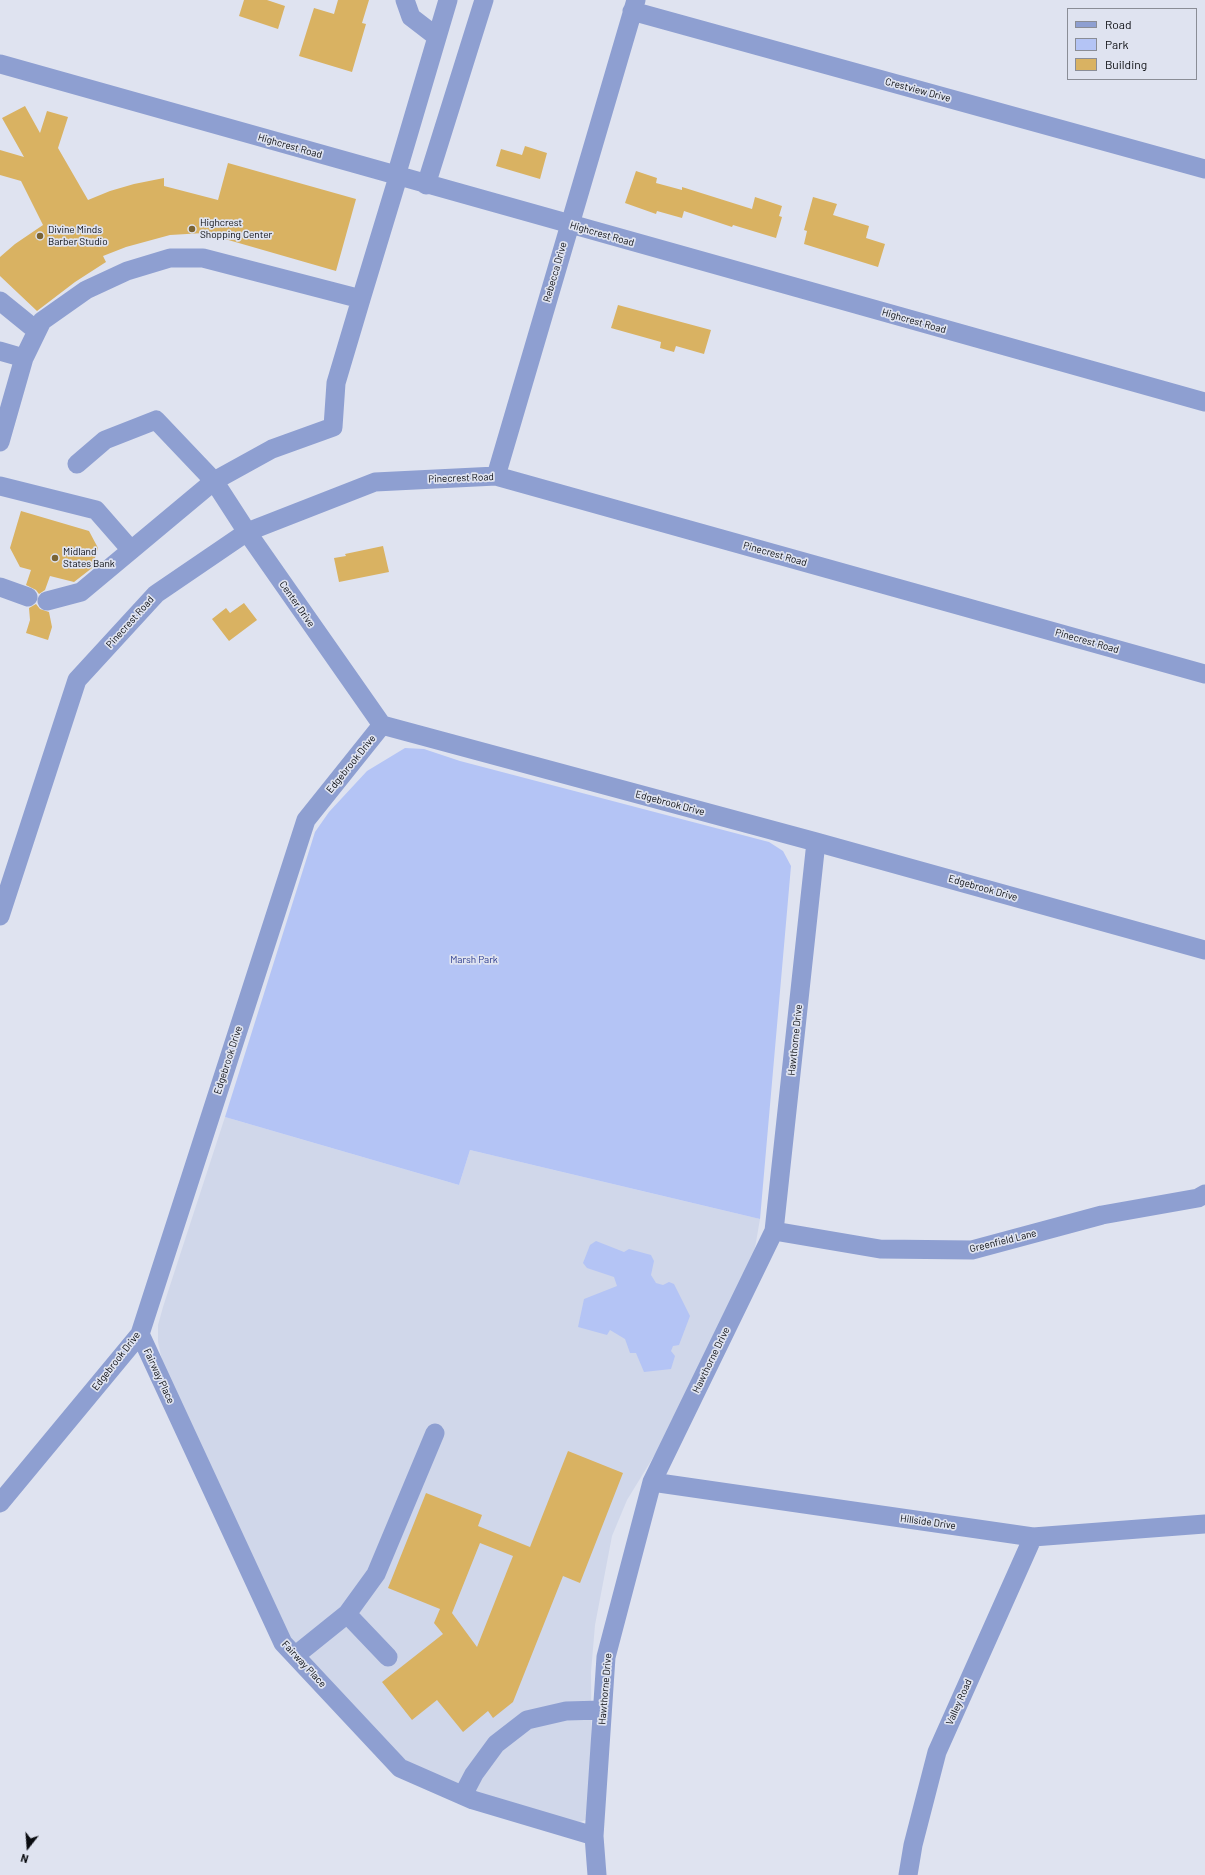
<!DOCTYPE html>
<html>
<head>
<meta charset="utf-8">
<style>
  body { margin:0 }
  #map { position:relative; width:1205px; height:1875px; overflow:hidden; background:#dfe3f0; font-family:Barlow,sans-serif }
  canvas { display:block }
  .legend { position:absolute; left:1067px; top:8px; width:130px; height:72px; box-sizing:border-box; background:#dfe3f0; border:1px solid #8a8d96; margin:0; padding:5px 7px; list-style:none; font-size:12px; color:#0a0c10 }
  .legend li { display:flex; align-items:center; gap:8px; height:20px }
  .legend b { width:20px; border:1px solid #8a8d96 }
  .north { position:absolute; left:8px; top:1827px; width:40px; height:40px; -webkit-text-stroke:3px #dfe3f0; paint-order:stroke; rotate:197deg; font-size:11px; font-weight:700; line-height:16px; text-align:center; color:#0a0c10 }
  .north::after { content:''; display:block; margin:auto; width:14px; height:18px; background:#0a0c10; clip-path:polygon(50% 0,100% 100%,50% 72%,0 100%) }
</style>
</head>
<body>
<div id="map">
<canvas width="1205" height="1875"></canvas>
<ul class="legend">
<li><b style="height:5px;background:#8e9fd1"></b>Road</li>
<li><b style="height:11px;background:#b4c4f5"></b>Park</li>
<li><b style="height:11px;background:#d9b262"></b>Building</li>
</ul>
<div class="north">N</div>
</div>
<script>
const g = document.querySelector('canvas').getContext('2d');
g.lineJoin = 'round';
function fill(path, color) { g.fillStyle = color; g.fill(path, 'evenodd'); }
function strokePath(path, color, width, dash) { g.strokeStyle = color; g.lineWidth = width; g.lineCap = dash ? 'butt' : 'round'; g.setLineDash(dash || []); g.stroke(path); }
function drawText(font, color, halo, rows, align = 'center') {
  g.font = font + ' Barlow,sans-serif'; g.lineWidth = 3.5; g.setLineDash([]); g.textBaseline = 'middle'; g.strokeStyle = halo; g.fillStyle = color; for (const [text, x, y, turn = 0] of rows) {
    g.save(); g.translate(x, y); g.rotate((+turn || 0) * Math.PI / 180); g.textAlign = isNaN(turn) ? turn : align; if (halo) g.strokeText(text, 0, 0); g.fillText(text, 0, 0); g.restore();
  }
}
const built = new Path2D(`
  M225,1117L459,1185L470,1150L760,1219L755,1248L747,1271L673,1425L627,1500L612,1536L595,1625L591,1672L592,1812L588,1819L580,1822L566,1821L538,1816L421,1771L390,1749L289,1636L163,1365L158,1342V1325L163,1307Z`);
const green = new Path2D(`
  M405,748L424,749L460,761L769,842L783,851L791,866L760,1219L470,1150L459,1185L225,1117L315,832L329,812L367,771Z
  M596,1241L624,1252L629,1249L651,1255L654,1261L651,1275L656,1283L663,1285L669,1282L674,1284L690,1316L679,1345L673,1346L671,1351L675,1356L671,1369L644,1372L636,1353H630L625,1339L610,1330L607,1335L578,1327L584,1299L617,1286L614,1277L587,1268L583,1263L590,1245Z`);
const building = new Path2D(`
  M244,0H267L285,6L278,29L239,16Z
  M338,0H369L362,23L366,24L352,72L299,56L314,8L334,14Z
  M25,106L40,133L47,111L68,117L58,148L88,200L110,191L134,184L164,178V186L218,200L228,163L356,199L336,271L204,233L170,235L126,247L103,256L106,262L75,282L37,311L0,276V257L15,244L43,225L21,181L0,175V150L24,157L2,118Z
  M525,146L547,153L540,179L496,166L501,149L522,155Z
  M636,171L657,178L656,183L682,190V187L752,209L755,197L782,206L779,216L782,217L776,238L733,225L732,227L684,211L682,218L657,211L656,214L625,203Z
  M813,197L837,204L833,215L869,226L866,238L885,244L878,267L804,244L807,231L804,230Z
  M618,305L711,330L704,354L676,346L674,352L660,348L661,342L611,328Z
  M21,511L89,531L98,548L92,568L74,582L50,576L45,590L39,594L36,590L26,585L31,570L20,567L10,548Z
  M383,546L389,572L339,582L334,558L346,556L345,554Z
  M244,603L257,620L229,641L212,619L226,608L230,613Z
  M36,604L40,609L49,612L52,627L48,640L26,633L30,620L29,608Z
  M568,1451L623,1473L580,1583L563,1576L513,1702L493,1718L488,1711L463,1732L437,1700L412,1720L382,1682L443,1634L434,1623L440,1609L388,1588L426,1493L482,1515L478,1526L530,1547ZM480,1543L513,1556L477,1647L452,1613Z`);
const minor = new Path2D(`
  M405,0L411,17L437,37
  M632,11L1205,169
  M0,64L1205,402
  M396,176L448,0
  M426,185L484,0
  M0,301L37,331
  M0,351L24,358L42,321L86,290L127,271L170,258H203L361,299L398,177
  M0,442L24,358
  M77,464L105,440L156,420L214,481L247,532L382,725
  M496,476L636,0
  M0,486L96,510L131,550
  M0,587L28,597
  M47,601L81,592L214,481L272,449L333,427L336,383L361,299
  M382,725L816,842L1205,950
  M0,916L77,680L156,594L247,532L375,482L496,476L1205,674
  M774,1231L880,1249L972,1250L1102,1215L1198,1198L1205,1194
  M140,1334L283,1643L400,1768L473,1800L594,1836
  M652,1482L1033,1537L1205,1524
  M0,1503L140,1334L306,820L382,725
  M347,1614L388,1657
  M296,1655L347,1614L376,1574L435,1433
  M463,1795L474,1774L496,1744L527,1720L566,1711L602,1710
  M597,1875L594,1836L606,1657L652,1482L774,1231L816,842
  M908,1875L913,1845L937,1752L1033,1537`);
const markers = [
  [192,229,4,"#7a6333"],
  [40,236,4,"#7a6333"],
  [55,558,4,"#7a6333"]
];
const streetNames = [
  ["Crestview Drive",918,90,15],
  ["Highcrest Road",290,146,16],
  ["Highcrest Road",602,234,16],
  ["Rebecca Drive",555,272,-74],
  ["Highcrest Road",914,321,16],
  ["Pinecrest Road",461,478,-2],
  ["Pinecrest Road",775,554,16],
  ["Center Drive",297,604,55],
  ["Pinecrest Road",130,622,-48],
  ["Pinecrest Road",1087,641,16],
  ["Edgebrook Drive",351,764,-51],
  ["Edgebrook Drive",670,803,15],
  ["Edgebrook Drive",983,888,16],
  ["Hawthorne Drive",795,1040,-84],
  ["Edgebrook Drive",228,1060,-72],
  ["Greenfield Lane",1003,1241,-14],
  ["Hawthorne Drive",711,1360,-64],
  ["Edgebrook Drive",116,1361,-52],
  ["Fairway Place",159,1376,65],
  ["Hillside Drive",928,1522,8],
  ["Fairway Place",304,1664,47],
  ["Hawthorne Drive",605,1689,-85],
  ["Valley Road",959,1702,-66]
];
const poiNames = [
  ["Highcrest",200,223],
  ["Shopping Center",200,235],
  ["Divine Minds",48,230],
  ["Barber Studio",48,242],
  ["Midland",63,552],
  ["States Bank",63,564]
];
const parkNames = [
  ["Marsh Park",474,960]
];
fill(built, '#d0d7ea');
fill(green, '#b4c4f5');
fill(building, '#d9b262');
strokePath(minor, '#8e9fd1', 19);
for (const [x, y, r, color] of markers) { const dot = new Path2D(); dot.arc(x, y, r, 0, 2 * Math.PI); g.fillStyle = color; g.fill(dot); strokePath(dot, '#dfe3f0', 1.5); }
drawText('10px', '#0a0c10', '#dfe3f0', streetNames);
drawText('10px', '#0a0c10', '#dfe3f0', poiNames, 'left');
drawText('10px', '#2a3a8d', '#dfe3f0', parkNames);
</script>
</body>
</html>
